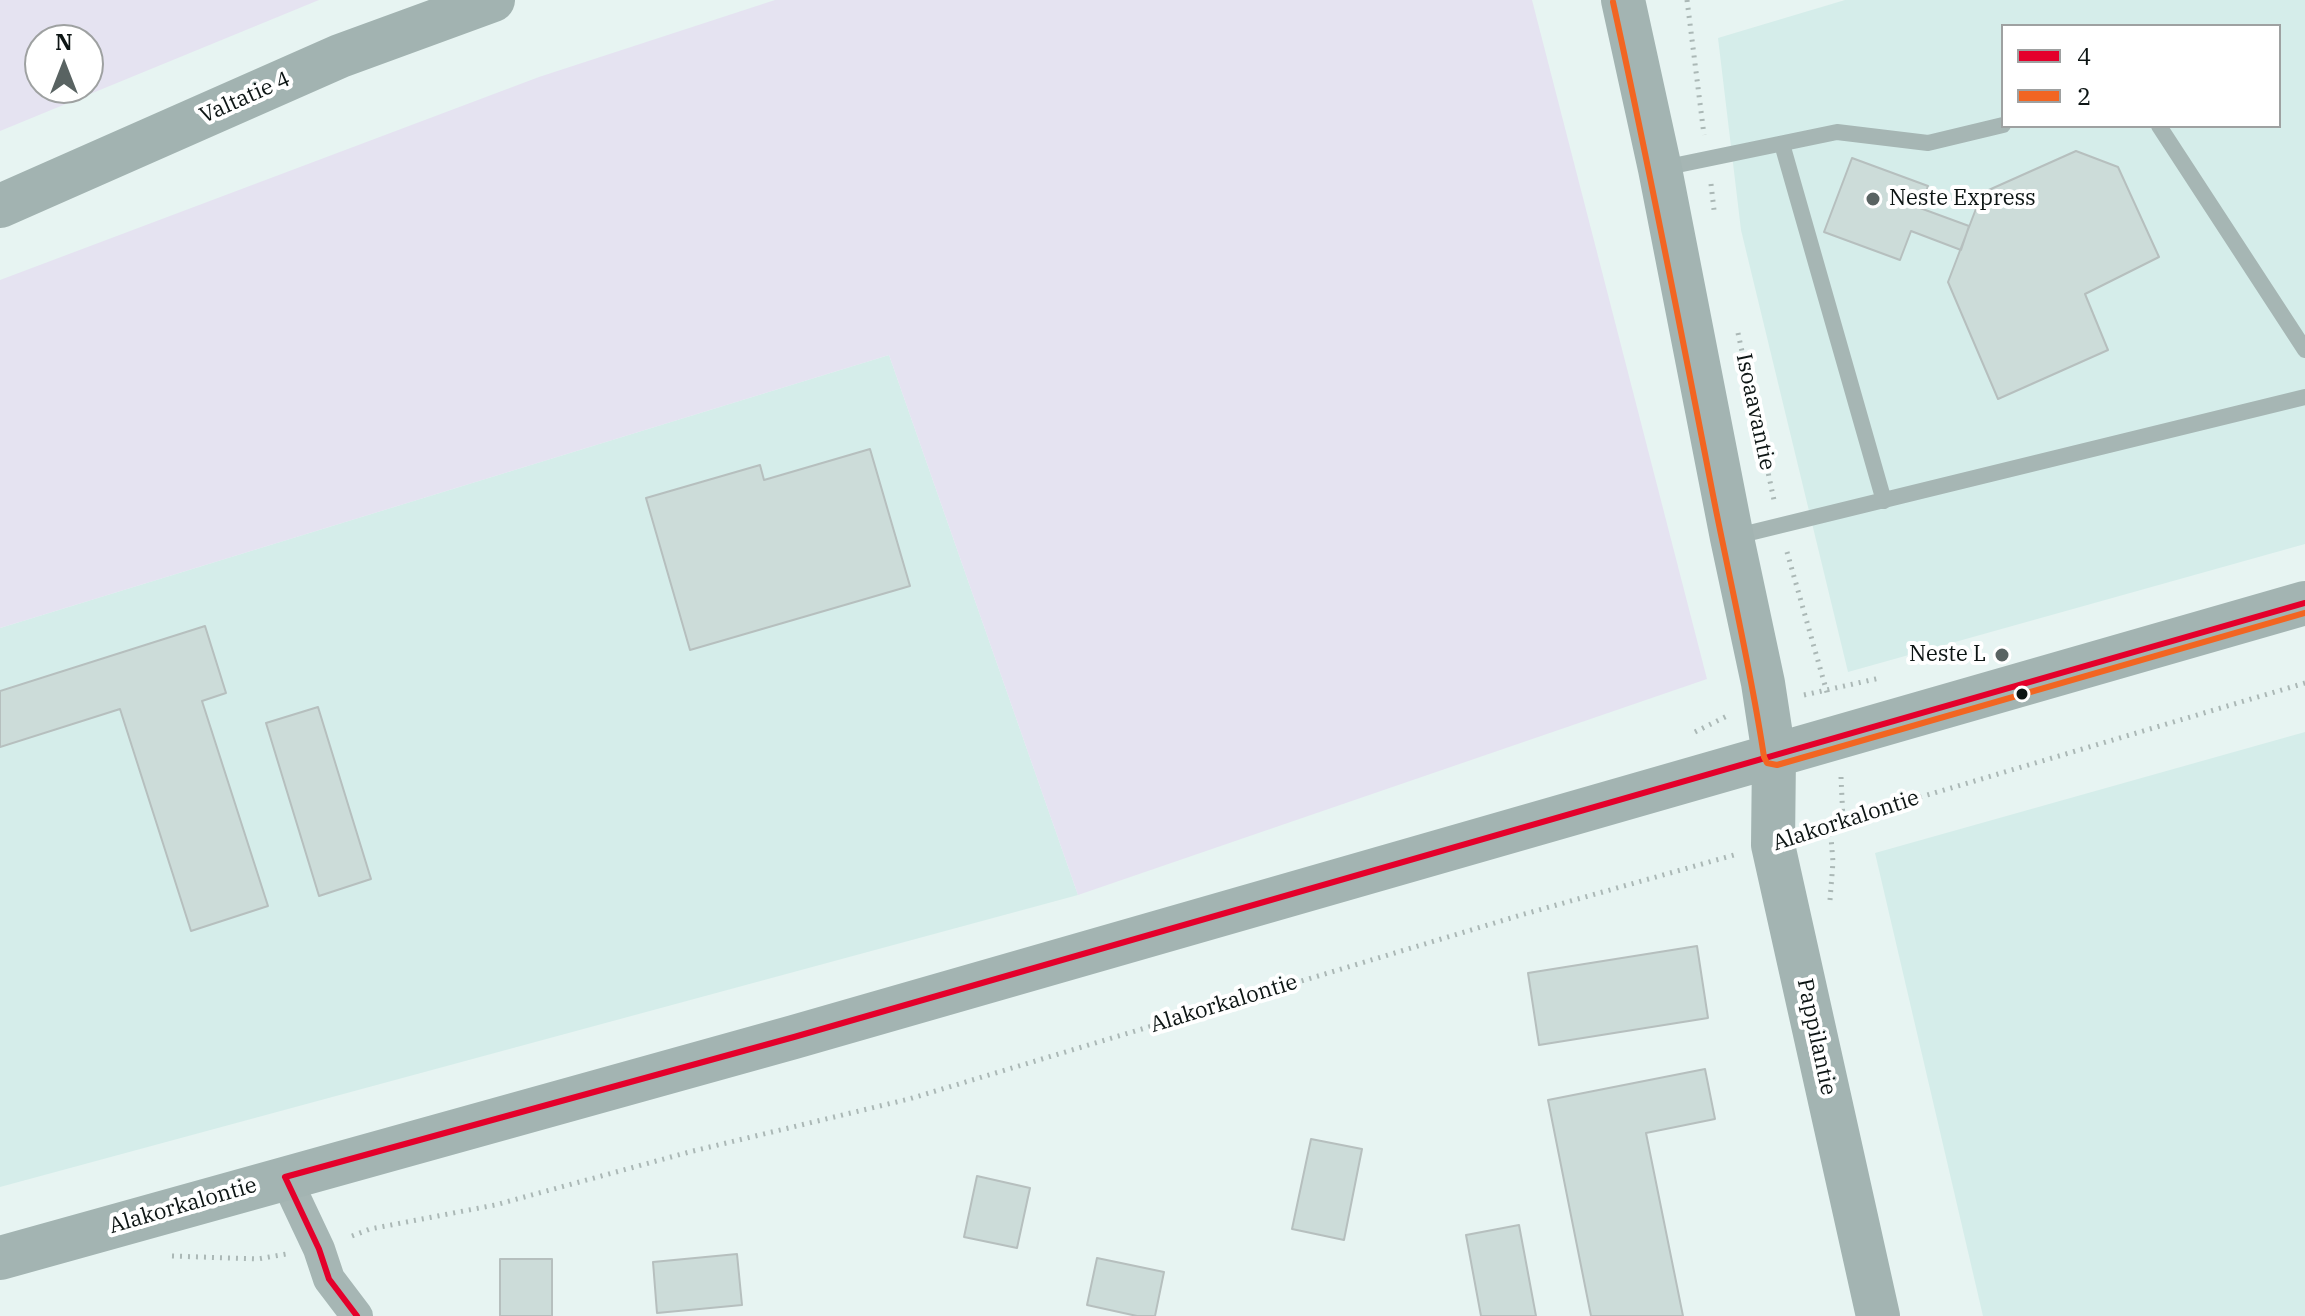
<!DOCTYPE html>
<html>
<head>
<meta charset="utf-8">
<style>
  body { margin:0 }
  #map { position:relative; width:2305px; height:1316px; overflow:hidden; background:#e7f4f2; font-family:"IBM Plex Serif",serif }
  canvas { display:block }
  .legend { position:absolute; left:2001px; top:24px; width:280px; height:104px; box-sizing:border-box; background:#fff; border:2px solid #9ea1a1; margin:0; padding:10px 14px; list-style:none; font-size:24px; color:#0d1514 }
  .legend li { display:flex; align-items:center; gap:16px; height:40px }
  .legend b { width:40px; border:2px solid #9ea1a1 }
  .north { position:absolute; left:24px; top:24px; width:80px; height:80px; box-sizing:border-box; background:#fff; border:2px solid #9ea1a1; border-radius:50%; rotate:0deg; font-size:22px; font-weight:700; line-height:32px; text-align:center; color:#0d1514 }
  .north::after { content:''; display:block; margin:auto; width:28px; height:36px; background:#596362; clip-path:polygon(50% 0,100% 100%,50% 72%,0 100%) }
</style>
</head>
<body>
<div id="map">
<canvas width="2305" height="1316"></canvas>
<ul class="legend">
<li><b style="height:10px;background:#e4002b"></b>4</li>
<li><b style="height:10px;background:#f26522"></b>2</li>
</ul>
<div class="north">N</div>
</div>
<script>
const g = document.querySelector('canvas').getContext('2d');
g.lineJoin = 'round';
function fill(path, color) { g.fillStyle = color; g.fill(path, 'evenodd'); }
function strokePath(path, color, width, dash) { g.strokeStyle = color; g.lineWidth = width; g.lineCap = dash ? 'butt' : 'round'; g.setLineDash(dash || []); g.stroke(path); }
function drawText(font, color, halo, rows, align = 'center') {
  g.font = font + ' "IBM Plex Serif",serif'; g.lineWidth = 8; g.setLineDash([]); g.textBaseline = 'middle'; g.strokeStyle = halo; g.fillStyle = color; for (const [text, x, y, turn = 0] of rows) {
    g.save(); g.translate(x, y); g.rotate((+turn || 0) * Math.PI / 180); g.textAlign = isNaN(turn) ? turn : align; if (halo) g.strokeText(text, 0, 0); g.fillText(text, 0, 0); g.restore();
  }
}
const built = new Path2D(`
  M1845,0H2305V544L1848,672L1741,230L1718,38ZM2003,26H2279V126H2003Z
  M889,355L1078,895L0,1187V628Z
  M2305,732V1316H1983L1875,853Z`);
const green = new Path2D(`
  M0,0H319L0,131ZM40,40H88V88H40Z
  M775,0H1532L1707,679L1078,895L889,355L0,628V280L539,77Z`);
const building = new Path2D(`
  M2076,151L2118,167L2159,257L2085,294L2108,350L1998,399L1948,282L1982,193Z
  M1852,158L1928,186L1920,208L1969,226L1961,250L1911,231L1900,260L1824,232Z
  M870,449L910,586L690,650L646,498L760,465L764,480Z
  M205,626L226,693L202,701L268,906L191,931L120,709L0,747V691Z
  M318,707L371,879L319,896L266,723Z
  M1697,946L1708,1018L1539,1045L1528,973Z
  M1705,1069L1715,1119L1646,1133L1683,1316H1591L1548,1100Z
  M1311,1139L1362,1149L1344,1240L1292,1229Z
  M977,1176L1030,1188L1017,1248L964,1237Z
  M1519,1225L1536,1316H1481L1466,1235Z
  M737,1254L742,1305L657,1313L653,1262Z
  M1097,1258L1164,1272L1155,1316H1137L1087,1305Z
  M500,1259H552V1316H500Z`);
const path = new Path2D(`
  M1687,0L1704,135
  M1711,184L1714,210
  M1738,333L1774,500
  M1787,552L1828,696
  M1804,695L1880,678
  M1695,732L1729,715
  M1841,777L1843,820
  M1813,831L1843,820L2305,683
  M1830,900L1833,862L1830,825
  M352,1236L370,1229L495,1205L693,1151L909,1099L1521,915L1734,855
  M172,1256L258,1259L286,1254`);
const lane = new Path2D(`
  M2159,126L2305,350
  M1782,144L1884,501
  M1663,168L1837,132L1928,143L2003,125
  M1733,537L2305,397`);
const street = new Path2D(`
  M285,1177L319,1249L329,1279L357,1316`);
const secondary = new Path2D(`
  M1623,0L1660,169L1732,538L1763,683L1774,755L1773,845L1878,1316
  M0,1258L794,1037L2305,603`);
const highway = new Path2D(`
  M0,206L340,56L493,0`);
const bus1 = new Path2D(`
  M357,1316L329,1279L319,1249L285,1177L794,1037L2305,603`);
const bus2 = new Path2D(`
  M1613,2C1649,166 1681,330 1713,495C1730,582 1751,669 1764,757L1767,763L1777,765L2305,613`);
const markers = [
  [1873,199,8,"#596362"],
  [2002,655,8,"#596362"],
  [2022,694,7,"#0d1514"]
];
const streetNames = [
  ["Valtatie 4",245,98,-24],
  ["Isoaavantie",1755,412,78],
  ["Alakorkalontie",1846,821,-18],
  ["Alakorkalontie",1224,1004,-17],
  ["Pappilantie",1816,1037,78],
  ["Alakorkalontie",183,1206,-16]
];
const poiNames = [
  ["Neste Express",1889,199],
  ["Neste L",1986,655,"right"]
];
fill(built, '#d5edea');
fill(green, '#e5e3f1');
fill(building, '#ccdcd9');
strokePath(building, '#b6bfbe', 2);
strokePath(path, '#abb8b6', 5, [2, 6]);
strokePath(lane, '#a6b6b4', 16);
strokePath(street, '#a6b6b4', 32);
strokePath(secondary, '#a3b4b2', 44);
strokePath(highway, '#a2b3b1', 44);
strokePath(bus1, '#e4002b', 6);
strokePath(bus2, '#f26522', 6);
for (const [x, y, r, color] of markers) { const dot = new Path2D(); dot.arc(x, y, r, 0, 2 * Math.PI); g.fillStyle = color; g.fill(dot); strokePath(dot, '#fff', 3); }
drawText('22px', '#0d1514', '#fff', streetNames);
drawText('22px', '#0d1514', '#fff', poiNames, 'left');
</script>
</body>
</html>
